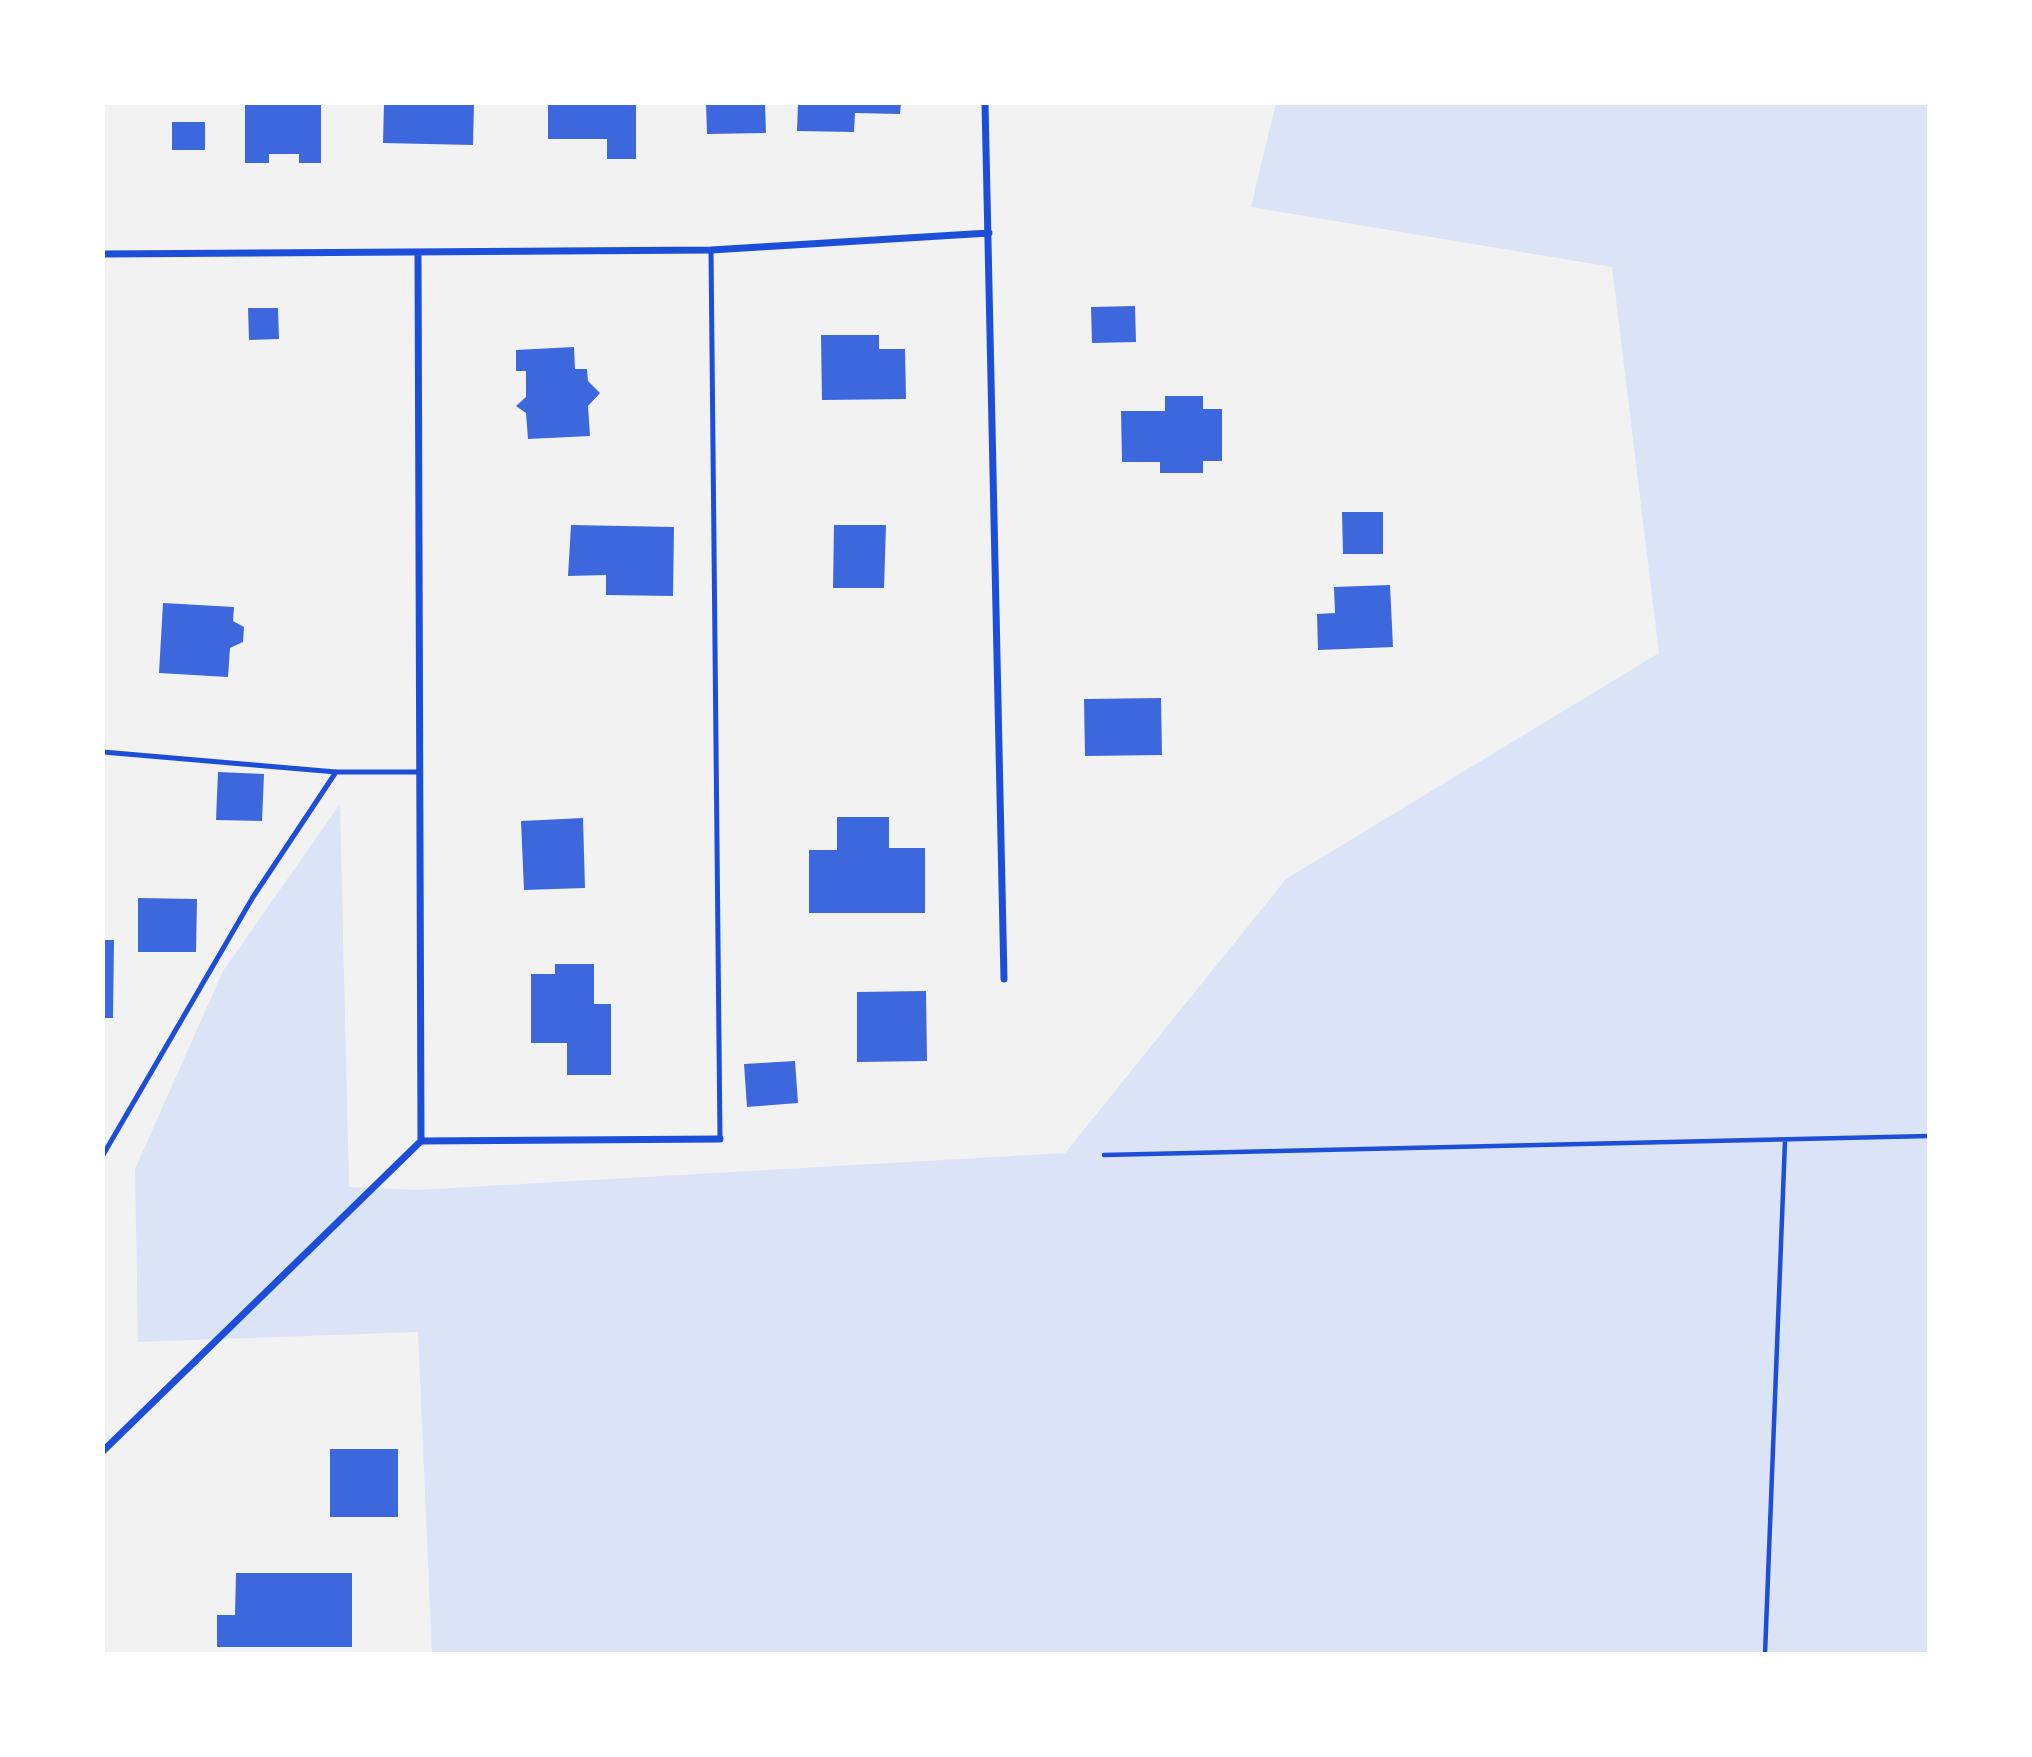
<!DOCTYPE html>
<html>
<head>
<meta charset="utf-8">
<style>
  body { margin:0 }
  #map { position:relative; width:2032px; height:1757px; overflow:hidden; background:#f2f2f2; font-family:"DM Sans",sans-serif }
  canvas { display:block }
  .frame { position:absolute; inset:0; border:105px solid #fff; pointer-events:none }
</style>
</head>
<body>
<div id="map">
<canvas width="2032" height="1757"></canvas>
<div class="frame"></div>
</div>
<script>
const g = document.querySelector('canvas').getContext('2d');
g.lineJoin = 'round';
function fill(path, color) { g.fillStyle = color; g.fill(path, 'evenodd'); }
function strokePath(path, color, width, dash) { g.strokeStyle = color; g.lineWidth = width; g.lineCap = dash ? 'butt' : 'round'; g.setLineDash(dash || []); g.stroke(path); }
const green = new Path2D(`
  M1276,103H1929V1654H432L418,1332L138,1342L135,1169L223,971L340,804L349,1187L416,1190L1065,1153L1286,879L1659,653L1612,267L1251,207Z`);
const building = new Path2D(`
  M245,103H321V163H299V154H269V163H245Z
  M384,103H474L473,145L383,143Z
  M548,103H636V159H607V139H548Z
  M706,103H765L766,133L707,134Z
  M798,103H901L900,114L855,113L854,132L797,131Z
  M172,122H205V150H172Z
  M1135,306L1136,342L1092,343L1091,307Z
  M248,308H278L279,339L249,340Z
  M821,335H879V349H905L906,399L822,400Z
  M574,347L575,369H587L588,381L600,393L588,406L590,436L528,439L526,413L516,406L526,397V371H516V350Z
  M1165,396H1203V409H1222V461H1203V473H1160V462H1122L1121,411H1165Z
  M1342,512H1383V554H1343Z
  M571,525L674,527L673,596L606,595V575L568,576Z
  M834,525H886L884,588H833Z
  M1390,585L1393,647L1318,650L1317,614L1335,613L1334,587Z
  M163,603L234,607L233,621L244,627L243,642L230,648L228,677L159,673Z
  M1161,698L1162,755L1085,756L1084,699Z
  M218,772L264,774L262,821L216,820Z
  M837,817H889V848H925V913H809V850H837Z
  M583,818L585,888L524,890L521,821Z
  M138,898L197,899L196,952H138Z
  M103,940H114L113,1018H103Z
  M555,964H594V1004H611V1075H567V1043H531V974H555Z
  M926,991L927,1061L857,1062V992Z
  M795,1061L798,1103L747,1107L744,1064Z
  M330,1449H398V1517H330Z
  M236,1573H352V1647H217V1615H235Z`);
const path = new Path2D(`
  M1104,1155L1929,1136
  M1765,1654L1785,1141`);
const service = new Path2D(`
  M711,250L720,1139
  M103,752L336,772H419
  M103,1155L253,897L336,772`);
const minor = new Path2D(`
  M985,103L1004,979
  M418,252L421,1141L720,1139
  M103,254L711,250L989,233
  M103,1451L421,1141`);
fill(green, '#dbe4f7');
fill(building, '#3d67dc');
strokePath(path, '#1d4ed8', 4.5);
strokePath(service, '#1d4ed8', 5);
strokePath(minor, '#1d4ed8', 7);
</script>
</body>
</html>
